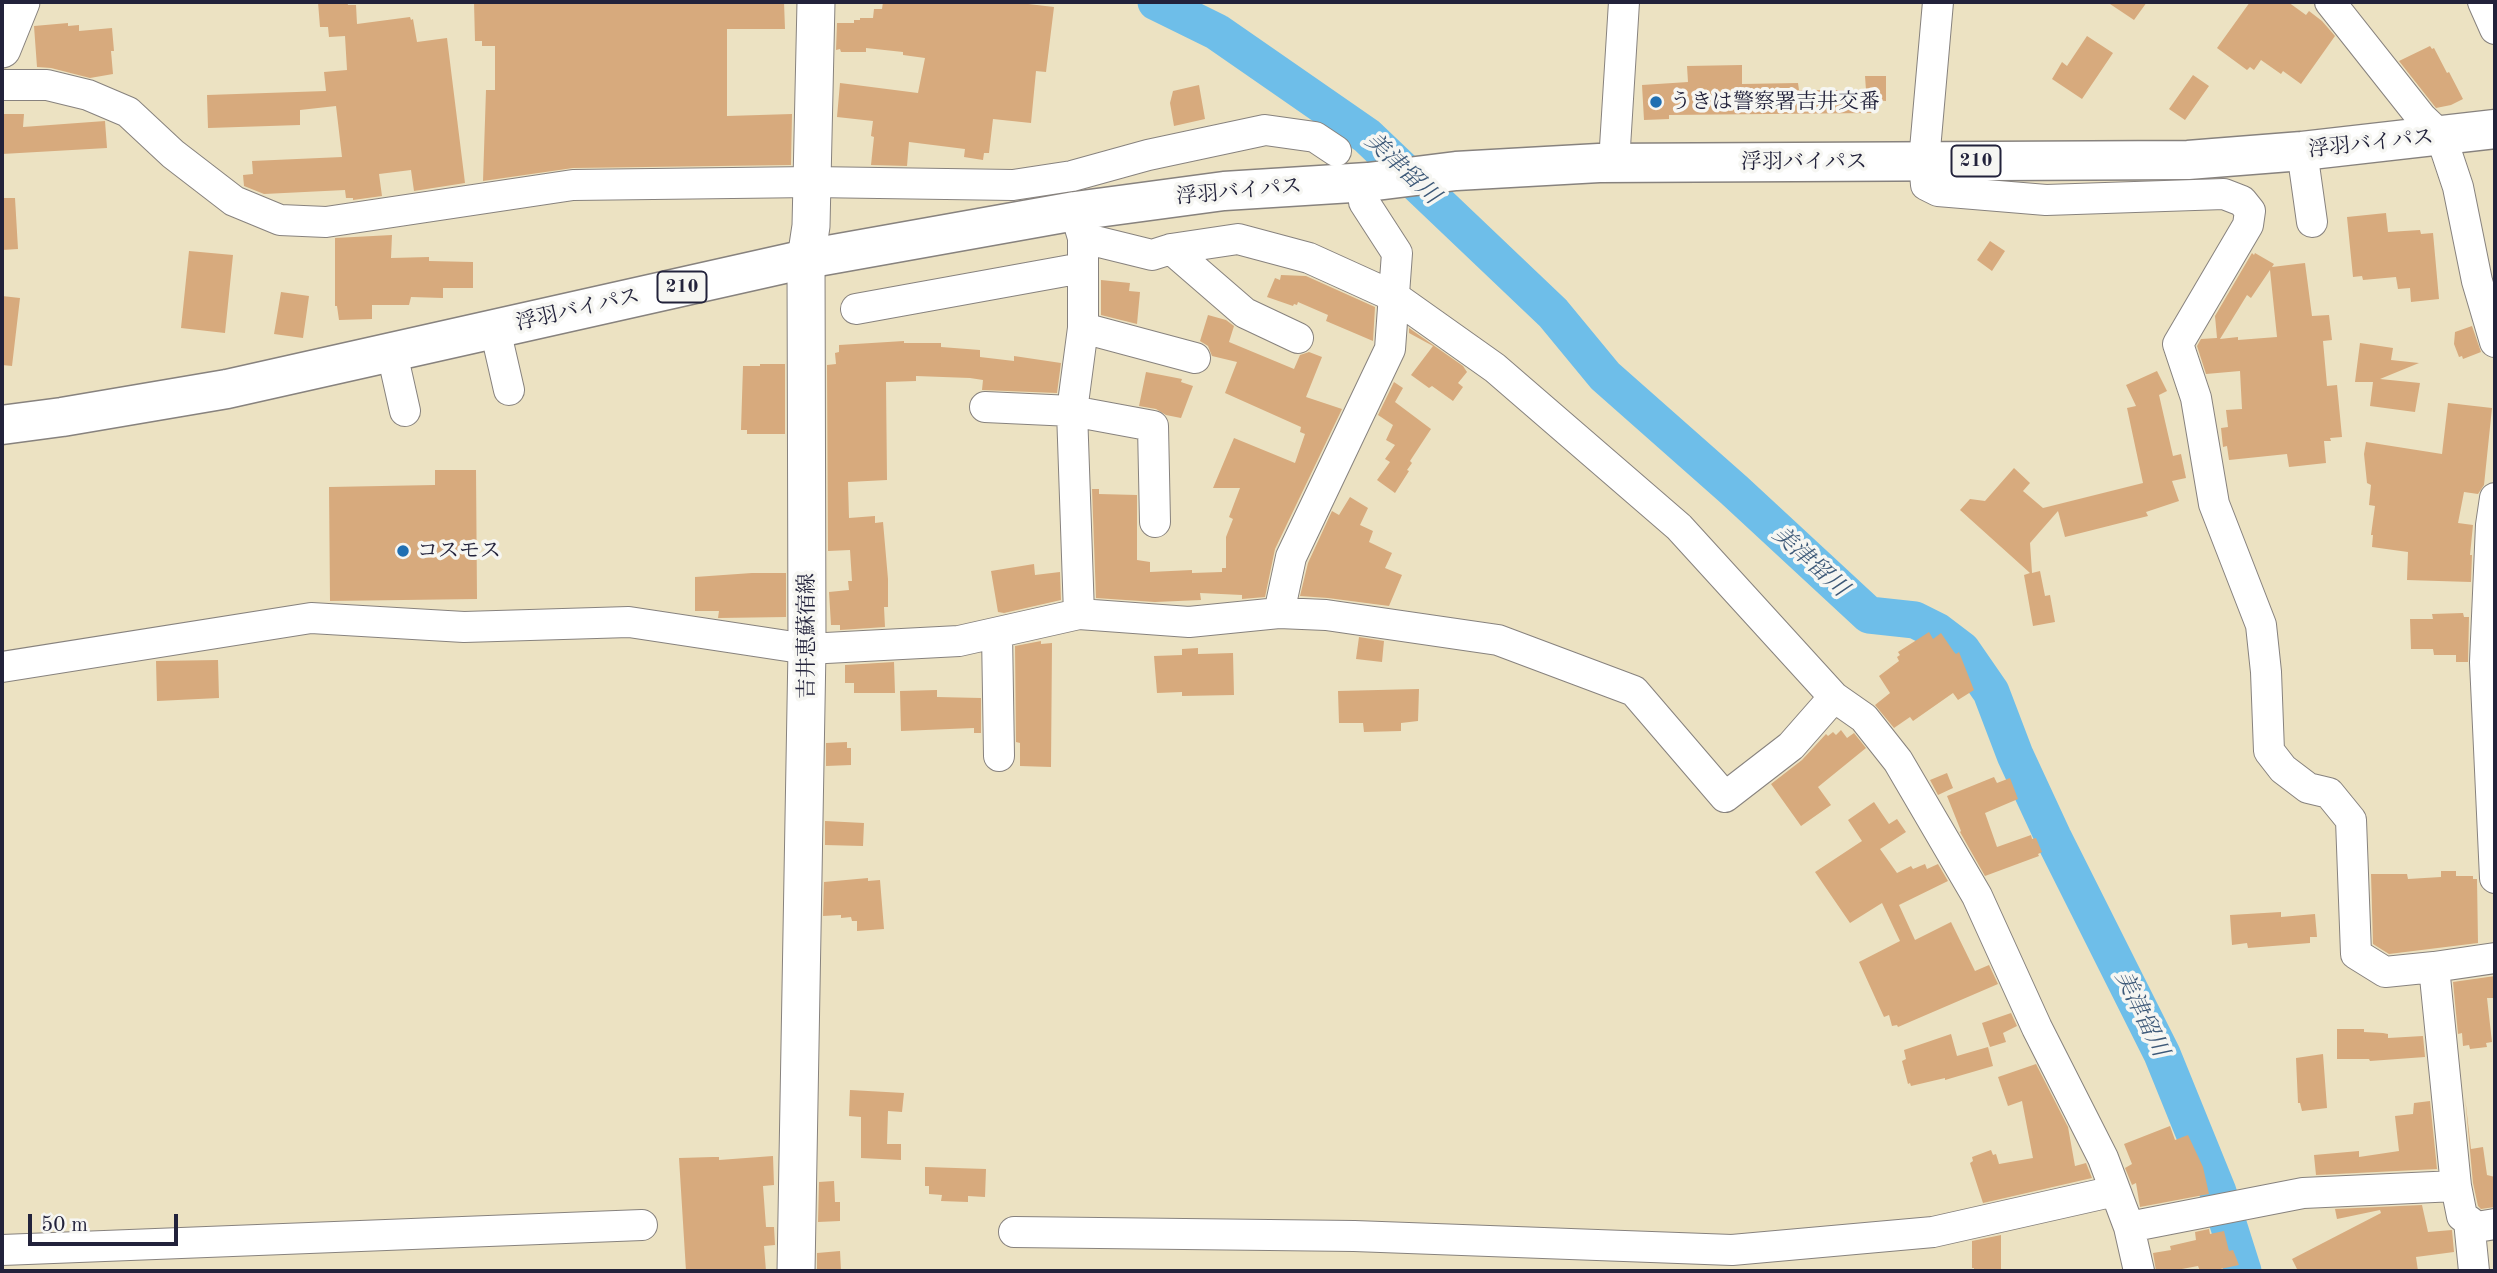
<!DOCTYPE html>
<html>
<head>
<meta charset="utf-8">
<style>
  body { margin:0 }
  #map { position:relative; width:2497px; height:1273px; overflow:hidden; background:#ece2c2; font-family:"Old Standard TT",serif }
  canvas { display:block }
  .frame { position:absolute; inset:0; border:4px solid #22223b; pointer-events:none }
  .scale { position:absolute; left:28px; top:1214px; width:150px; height:32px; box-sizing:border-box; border:4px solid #22223b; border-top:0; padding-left:9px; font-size:21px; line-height:24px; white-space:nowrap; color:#22223b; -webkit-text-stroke:5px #f6f6f2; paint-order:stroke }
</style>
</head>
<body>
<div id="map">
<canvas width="2497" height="1273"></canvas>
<div class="frame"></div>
<div class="scale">50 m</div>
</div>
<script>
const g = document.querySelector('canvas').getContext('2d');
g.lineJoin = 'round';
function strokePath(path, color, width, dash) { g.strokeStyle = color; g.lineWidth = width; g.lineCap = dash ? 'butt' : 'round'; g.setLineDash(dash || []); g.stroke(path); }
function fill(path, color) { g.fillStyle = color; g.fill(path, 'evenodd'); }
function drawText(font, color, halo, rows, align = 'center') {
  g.font = font + ' "Old Standard TT","Noto Serif JP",serif'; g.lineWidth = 7; g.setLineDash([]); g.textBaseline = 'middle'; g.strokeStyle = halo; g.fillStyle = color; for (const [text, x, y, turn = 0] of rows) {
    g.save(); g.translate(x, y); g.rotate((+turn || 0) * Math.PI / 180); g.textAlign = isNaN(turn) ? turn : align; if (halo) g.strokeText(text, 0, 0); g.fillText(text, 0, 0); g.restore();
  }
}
const river = new Path2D(`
  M1156,2L1217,32L1367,136L1553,313L1605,376L1734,490L1869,615L1915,620L1937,631L1962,650L1991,692L2015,755L2053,837L2162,1054L2218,1192L2243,1271`);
const building = new Path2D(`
  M318,2H347L348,5H356L357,24L410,17L411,20L413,19L417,42L447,38L465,183L414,191L411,170L379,174L382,196L353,200V198H346L345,190L264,194L244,186L243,175L253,174L252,161L342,157L336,106L300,110V125L208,128L207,95L326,91L324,72L347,70L345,36L329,37L328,27H320Z
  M474,2H784L785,29H727V116L792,114L791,165L573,168L483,181L486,90H495V46H482V41H475Z
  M883,2H1011L1054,7L1046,72L1036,71L1031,123L993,119L989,153H984L983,160L964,157L965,149L909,142L907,166L871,165L874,137L871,136L873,121L837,117L840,83L918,93L925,58L903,55V52L866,48V52H841L840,49L836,50L837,23H854V20H860V18H873L874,9H882Z
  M2107,2H2147L2134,20Z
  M2250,2H2288L2306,15L2309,11L2322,21L2335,36L2301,84L2283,71L2281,74L2261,60L2254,70L2250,67L2247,70L2217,48Z
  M68,23V26L79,25V31L112,28L114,51H111L113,74L90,78L51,68L37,67L34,26Z
  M2087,36L2113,53L2082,99L2052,79L2062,62L2067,66Z
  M2430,46L2432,49L2434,48L2447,73L2449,72L2463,99L2451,105L2436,108L2399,61Z
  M1742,65V84L1798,83L1799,90H1866L1865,76H1886V101L1871,100L1872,113L1669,115V119L1644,120L1642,85L1688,82L1687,66Z
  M2193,75L2209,86L2185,120L2169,109Z
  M1199,85L1205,119L1174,126L1170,103L1173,91Z
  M2,114H24L23,127L105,121L107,148L2,154Z
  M2,198H15L18,249L2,250Z
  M2386,213L2388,232L2420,230L2421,234L2433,233L2439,299L2411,302L2410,288L2398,289L2396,277L2363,280L2362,276L2353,277L2347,217Z
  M392,235L391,258L429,257V261L473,262V288H443V298L411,297L409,305H372V319L339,320L337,306H335V238Z
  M1990,241L2005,251L1992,271L1977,260Z
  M189,251L233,255L225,333L181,328Z
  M2252,253L2254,255L2255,253L2274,264L2272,267L2305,263L2312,316L2329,315L2332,340L2323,341L2327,386L2337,385L2342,437L2330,438L2331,441H2324L2326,463L2289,467L2287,454L2229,460L2227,446L2223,447L2221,428L2228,427L2226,410L2242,409L2240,371L2206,374L2197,346L2201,339L2217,338L2215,316ZM2270,270L2277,337L2238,340V337L2220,339L2247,295L2251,298Z
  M1281,275L1306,276L1375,307L1373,341L1326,321L1328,315L1298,302L1297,305L1294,304L1293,306L1267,297L1275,278L1280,280Z
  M1101,280L1130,283L1129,291L1140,292L1137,324L1101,315Z
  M281,292L309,296L303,338L274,334Z
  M2,296L20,298L12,366L2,365Z
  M1208,315L1226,320L1234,326L1229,342L1294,369L1300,355L1309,352L1322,357L1306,397L1342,409L1275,549L1265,597L1242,599V595L1200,593L1201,600L1155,602L1096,598L1092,489H1099V494L1137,495V560L1150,562V572L1192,570V573L1222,572V568H1226V537L1233,519L1229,517L1240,488H1213L1234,438L1295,463L1305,434L1300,432L1301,427L1225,393L1237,362L1212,356L1208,346L1200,341Z
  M2472,326L2481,352L2463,359L2462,356L2459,357L2454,344L2455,332Z
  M1409,328L1463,366L1467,372L1458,383L1463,387L1453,401L1432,386L1429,388L1411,375L1433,346L1409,333Z
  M904,341V343H941V347L980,350V357L1014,361V356L1061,363L1057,393L982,390L983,380L970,378L916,376V381L886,382L887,480L848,482L849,518L875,516V523L883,522L888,579V607H884L885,627L840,630V625H831L829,592L849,590L848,581H852L850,550L828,551L827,365L836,364L835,353L839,352V345Z
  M2360,343L2393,348L2391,360L2419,363L2380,379L2420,383L2415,412L2370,406L2373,382H2355Z
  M760,364H785V434H747V430H741L743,366H760Z
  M2157,371L2167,391L2159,395L2173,456L2181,454L2186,478L2172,481L2179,501L2146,512L2148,516L2065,537L2058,511L2030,543L2032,573L2040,571L2045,596L2050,595L2055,622L2033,626L2024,575L2030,573L1960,510L1970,499L1985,501L2014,468L2030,483L2023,491L2043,508L2143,483L2127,408L2136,406L2126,385Z
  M1146,372L1182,379L1181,382L1193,386L1181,418L1166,415L1156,409L1139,406Z
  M1394,382L1403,388L1395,402L1431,429L1410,461L1412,463L1407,470L1409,471L1395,493L1377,480L1390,462L1385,459L1395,445L1386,440L1393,425L1378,415Z
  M2448,403L2492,408L2484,485L2478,494L2464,492L2458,523L2473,525L2470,555H2472L2471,582L2407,580L2408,552L2372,547L2373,535H2371L2375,506L2369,505L2371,485L2367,483L2364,454L2366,442L2442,454Z
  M435,470H476L477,599L330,601L329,487L435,485Z
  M1350,497L1368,508L1360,525L1373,531L1369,542L1392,553L1385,568L1402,575L1389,606L1328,598L1300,596L1308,563L1332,511L1339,515Z
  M1034,564L1035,575L1060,572L1061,600L1004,613L998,612L991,571Z
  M752,573H786V617L718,618L719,611H695V577Z
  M2463,613L2464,617H2469L2468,662H2456V655H2434L2433,649H2411L2410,619H2433L2432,614Z
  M1929,632L1933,639L1941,633L1954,652L1956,654L1959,652L1974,690L1958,700L1953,693L1913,721L1910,717L1894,728L1875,705L1890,693L1879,676L1899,661L1897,657L1900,655L1898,652Z
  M1359,637L1384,641L1382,662L1356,659Z
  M1041,641V644L1052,643L1051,767L1020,766V743L1016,742L1015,646Z
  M1198,648V654L1233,653L1234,695L1182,696V692L1157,693L1154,656L1182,655V649Z
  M218,660L219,698L157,701L156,661Z
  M894,662L895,693H854V683H845V665Z
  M1419,689L1418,721L1401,723V731L1364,732L1363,723H1339L1338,691Z
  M937,690V697L981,698V733H974V728L901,731L900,691Z
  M1841,730L1847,738L1854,733L1866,748L1818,787L1831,805L1801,826L1771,784L1802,760L1826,734L1828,736L1833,732L1836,735Z
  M847,742V748H851V765L826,766V743Z
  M1947,773L1953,788L1938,795L1930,780Z
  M1994,777L1997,783L2010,778L2018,799L1985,813L1997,847L2031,835L2032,839L2036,838L2042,852L2038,854L2039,856L1985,876L1960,832L1961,831L1947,796Z
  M1874,802L1889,824L1897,819L1906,832L1880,849L1897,873L1911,866L1913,869L1925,864L1927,869L1938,864L1948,881L1899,905L1915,940L1951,922L1975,971L1989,965L1998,984L1898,1027L1897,1025L1892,1026L1889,1015L1884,1017L1859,962L1900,941L1882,903L1850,923L1815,872L1862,841L1848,820Z
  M825,821L864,823L863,846L825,845Z
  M2441,871H2456V876H2473V879H2477L2478,943L2389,954L2373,944L2371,874H2407L2408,879L2441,877Z
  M868,878V881L880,880L884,929L857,931V921H852L851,917L841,918V915L823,916L824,882Z
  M2281,912V917L2315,914L2317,937H2310V943L2248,948L2247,943L2232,945L2230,915Z
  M2495,976V998H2487L2492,1042L2486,1043L2487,1047L2470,1049L2469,1045L2463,1046L2462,1033L2458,1034L2453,982Z
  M2011,1013L2017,1026L2003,1033L2006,1042L1990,1047L1982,1023Z
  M2337,1029H2364V1032L2383,1033L2388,1034V1038L2423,1036L2425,1057L2370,1061L2369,1059H2337Z
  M1951,1034L1957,1056L1988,1047L1993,1066L1945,1080V1078L1911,1086L1910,1083L1908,1084L1902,1061L1906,1059L1904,1050Z
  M2323,1054L2327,1108L2302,1111L2300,1103H2298L2296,1058Z
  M2036,1064L2068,1127L2075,1166L2086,1163L2092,1178L1983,1203L1970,1163L1973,1161L1972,1157L1991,1150L1993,1155L1996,1154L1999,1164L2033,1158L2022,1101L2008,1106L1998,1077Z
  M850,1090L904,1093L902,1112L888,1111L887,1144H901V1160L861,1158V1117L849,1116Z
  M2465,1097L2471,1149L2483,1147L2487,1175L2495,1177V1207L2481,1209L2478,1206L2473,1183Z
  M2430,1101L2437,1169L2316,1175L2314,1155L2359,1151V1157L2399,1151L2395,1116L2413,1114L2414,1103Z
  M2170,1126L2175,1140L2188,1135L2203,1167L2209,1194L2140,1207L2136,1183L2132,1185L2125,1168L2132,1164L2124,1144Z
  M773,1156L774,1185L763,1186L766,1227H774L775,1245L764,1246L766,1271H686L679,1158L713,1157H719V1160Z
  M925,1167L986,1169L985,1197L968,1196V1202L941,1201L942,1195L929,1194V1186H925Z
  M834,1181L835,1202H840V1221L818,1222L819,1182Z
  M2422,1205L2428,1232L2452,1230L2454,1252L2416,1257L2418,1271H2298L2292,1259L2381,1213L2380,1210L2337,1219L2335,1209Z
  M2209,1229L2210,1234L2224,1231L2229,1251L2233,1250L2239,1265L2211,1271H2200L2198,1266L2171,1271H2156L2153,1253L2171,1250L2170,1246L2196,1240L2195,1232Z
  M2001,1235V1271H1974V1268H1972V1241Z
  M840,1251L841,1271H817V1253Z`);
const minor = new Path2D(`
  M1938,2L1924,161L1926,185L1938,191L2046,200L2224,194L2242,201L2250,211L2248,225L2178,344L2196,398L2214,504L2261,625L2266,672L2269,751L2283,769L2308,788L2329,793L2351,820L2356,954L2385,972L2434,967
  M2330,2L2421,117L2441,136L2458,187L2477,281L2495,342
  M2483,2L2495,29
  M2,85H47L88,95L128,112L173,154L234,201L280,220L326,222L573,185L812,182L1013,185L1072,176L1148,155L1265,130L1315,137L1336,151
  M2302,151L2312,222
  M1614,163L1624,2
  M1075,211L1083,238L1152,255L1171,249L1238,239L1309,258L1395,297L1495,368L1679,527L1834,697L1864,718L1898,761L1977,896L2037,1028L2103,1158L2129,1227L2139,1271
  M1171,249L1245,313L1298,338
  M856,309L1082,268
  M1083,328L1195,358
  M495,329L509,390
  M392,353L405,411
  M985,407L1072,411L1153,426L1155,522
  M2495,498L2491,525L2485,662L2495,878
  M1279,613L1291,557L1390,349L1397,253L1364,202
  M1079,614L1072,411L1083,328V238
  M997,633L999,756
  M2,667L311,618L464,627L629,622L807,649L959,641L1079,614L1189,622L1279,613L1326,615L1498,640L1634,691L1725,797L1791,746L1834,697
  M2495,958L2434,967L2456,1186L2462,1216L2477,1227L2495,1224
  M2469,1221L2474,1271
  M2129,1227L2303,1193L2456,1186
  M1014,1232L1354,1236L1732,1250L1933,1232L2115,1191
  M2,1250L642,1225`);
const major = new Path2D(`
  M2,49L21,2
  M796,1271L807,649L806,259L811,226L816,2`);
const highway = new Path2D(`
  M2,425L62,417L227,389L806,259L1075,211L1224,191L1368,182L1456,171L1599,163L2188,160L2302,151L2495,129`);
const markers = [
  [1656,102,7,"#1f6fb2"],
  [403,551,7,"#1f6fb2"]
];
const shields = [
  [1976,161,49],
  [682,287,49]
];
const shieldNames = [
  ["210",1976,161],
  ["210",682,287]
];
const poiNames = [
  ["うきは警察署吉井交番",1670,102],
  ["コスモス",417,551]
];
const streetNames = [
  ["浮羽バイパス",2371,144,-6],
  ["浮羽バイパス",1804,162],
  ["浮羽バイパス",1239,192,-5],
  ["浮羽バイパス",578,310,-13],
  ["吉井恵蘇宿線",807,636,-90]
];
const waterNames = [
  ["美津留川",1402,169,43],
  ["美津留川",1810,562,42],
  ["美津留川",2141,1014,64]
];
strokePath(river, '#6ebee9', 37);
fill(building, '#d7aa7d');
strokePath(minor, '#87827e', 32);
strokePath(major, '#87827e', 39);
strokePath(highway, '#87827e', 41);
strokePath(minor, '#fff', 30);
strokePath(major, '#fff', 37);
strokePath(highway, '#fff', 38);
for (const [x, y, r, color] of markers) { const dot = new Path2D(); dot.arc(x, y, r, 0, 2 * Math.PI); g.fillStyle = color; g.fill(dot); strokePath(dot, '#f6f6f2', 2.5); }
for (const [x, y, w] of shields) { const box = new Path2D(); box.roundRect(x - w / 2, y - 15.5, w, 31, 5); g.fillStyle = '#f6f6f2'; g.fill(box); strokePath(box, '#22223b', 2); }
drawText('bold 19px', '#22223b', null, shieldNames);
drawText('21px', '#22223b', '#f6f6f2', poiNames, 'left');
drawText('21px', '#22223b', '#f6f6f2', streetNames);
drawText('italic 23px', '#3d5978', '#f6f6f2', waterNames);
</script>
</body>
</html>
